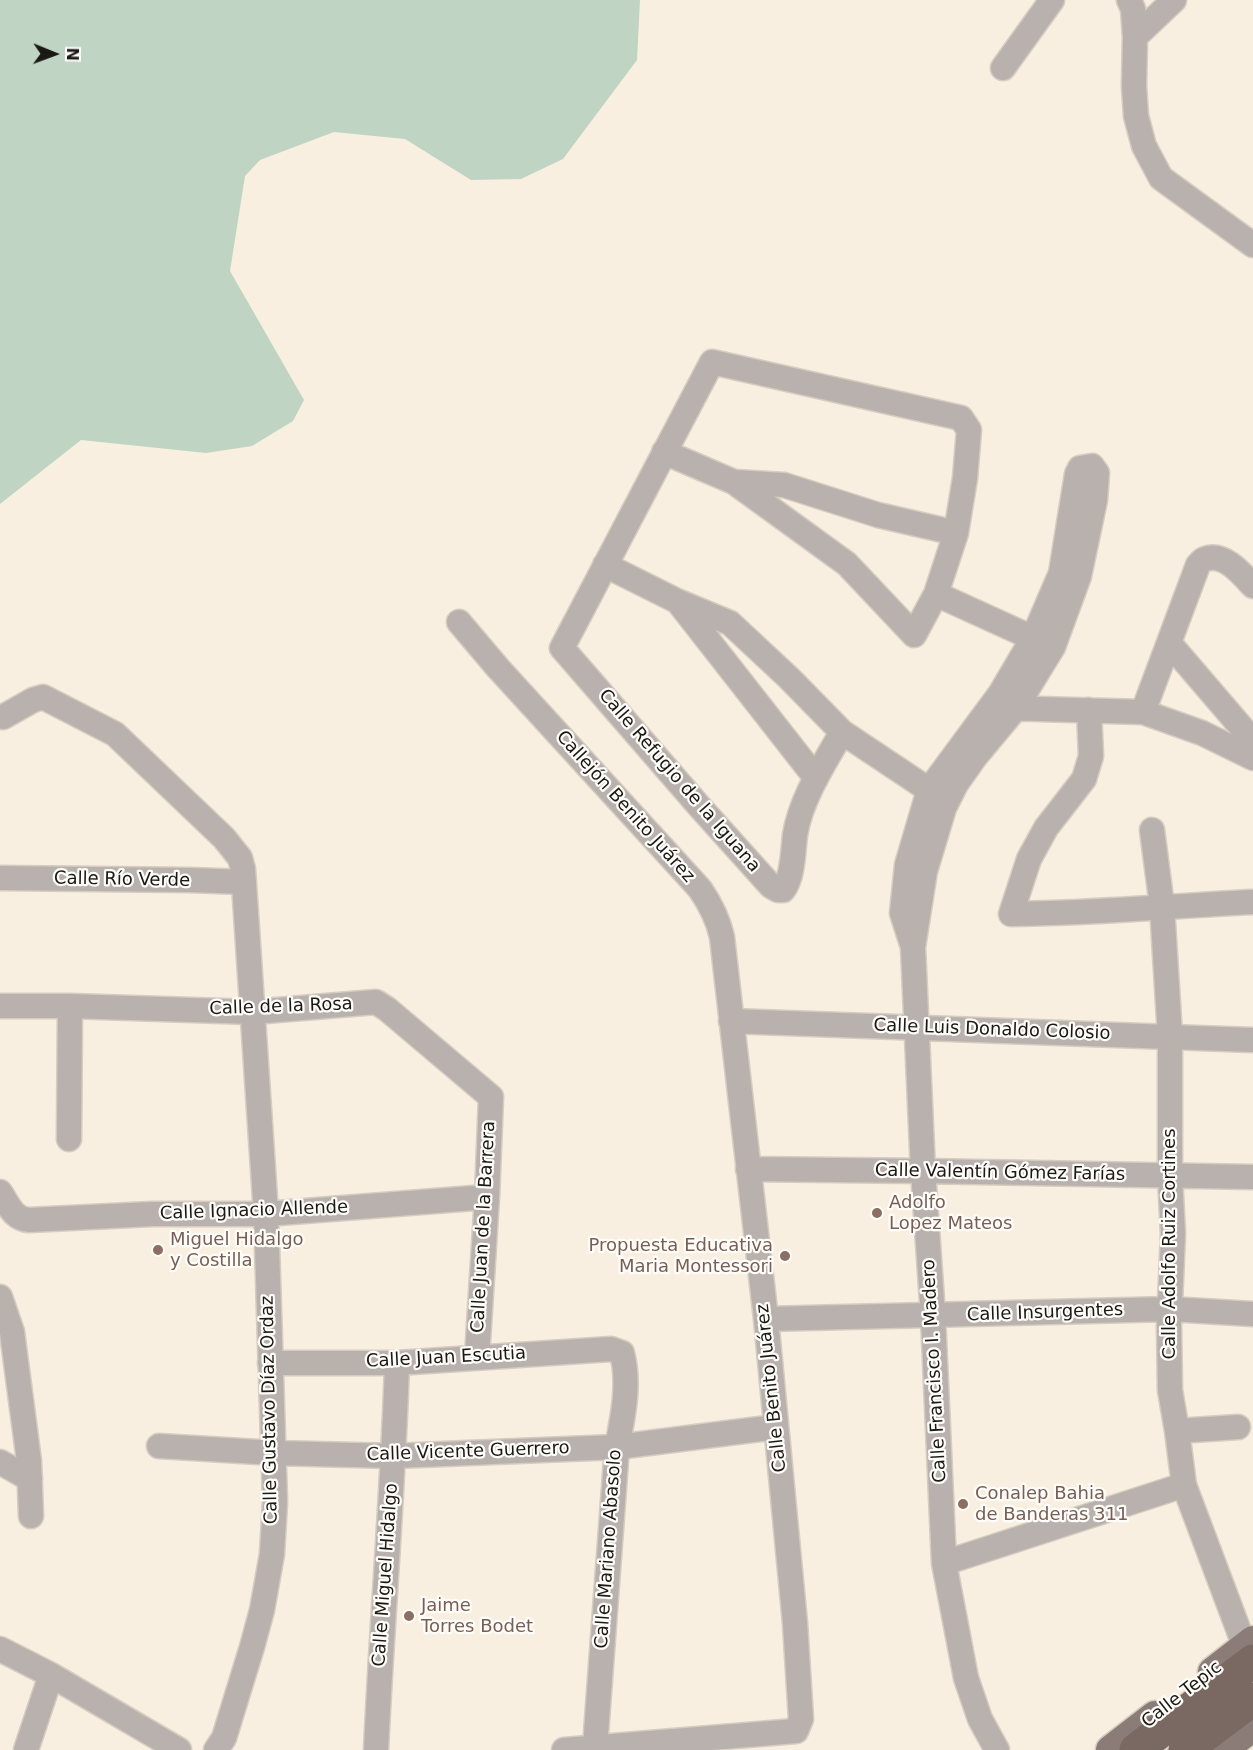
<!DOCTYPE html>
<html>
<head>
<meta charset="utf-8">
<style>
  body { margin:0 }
  #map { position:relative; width:1253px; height:1750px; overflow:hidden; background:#f8efe0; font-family:"DejaVu Sans",sans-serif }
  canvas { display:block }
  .north { position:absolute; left:24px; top:24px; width:60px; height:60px; -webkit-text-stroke:4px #fffdfa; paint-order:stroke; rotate:91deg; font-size:16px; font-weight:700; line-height:24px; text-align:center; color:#1b1913 }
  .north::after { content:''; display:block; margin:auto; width:21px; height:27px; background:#1b1913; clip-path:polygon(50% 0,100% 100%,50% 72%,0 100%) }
</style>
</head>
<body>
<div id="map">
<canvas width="1253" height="1750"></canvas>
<div class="north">N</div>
</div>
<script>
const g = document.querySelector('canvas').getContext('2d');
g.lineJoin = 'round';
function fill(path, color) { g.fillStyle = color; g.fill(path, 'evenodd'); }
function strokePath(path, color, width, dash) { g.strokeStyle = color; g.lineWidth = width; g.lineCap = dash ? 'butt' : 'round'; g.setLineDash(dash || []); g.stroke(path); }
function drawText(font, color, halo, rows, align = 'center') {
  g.font = font + ' "DejaVu Sans",sans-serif'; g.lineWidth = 4.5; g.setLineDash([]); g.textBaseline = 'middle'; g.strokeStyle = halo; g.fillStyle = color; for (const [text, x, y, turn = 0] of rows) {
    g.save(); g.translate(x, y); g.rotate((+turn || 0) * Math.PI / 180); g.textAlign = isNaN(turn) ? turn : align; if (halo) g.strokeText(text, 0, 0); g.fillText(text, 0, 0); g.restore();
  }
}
const green = new Path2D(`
  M0,0H640L637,60L563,159L521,179L471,180L405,139L334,132L260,160L245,176L230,271L304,400L293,421L252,446L206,453L81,440L0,504Z`);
const minor = new Path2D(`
  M1129,0L1133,9L1135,37L1134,86L1136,116L1144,146L1161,178L1253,245
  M1135,37L1174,0
  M1003,68L1052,0
  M664,452L734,482L847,564L914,635L936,594L956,533L965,478L969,430L961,418L712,362L562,648L699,806L771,886L778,890H783C793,878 793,851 795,835C801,798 824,764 842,732
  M734,482L784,485L878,515L956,533
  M605,565L677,601L730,623L789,678L842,732L929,790
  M936,594L1048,645
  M679,603L816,778
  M459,622L498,668L700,889C711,905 718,919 722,937L766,1319L795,1623L801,1719L796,1731L564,1750
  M1170,644L1242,728L1253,742
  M1004,708L1143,712L1202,733L1253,758
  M1089,710L1091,756L1084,779L1046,828L1029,859L1011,914C1092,913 1172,906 1253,902
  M1143,712L1198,565C1200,563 1202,560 1205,559C1224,552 1242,574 1253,586
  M3,717L33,700L43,697L115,734L224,838L240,858L243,869L266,1214L275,1502L272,1554L262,1610L252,1647L224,1738L216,1750
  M1152,830L1162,906L1170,1036V1176L1173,1234L1169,1325L1170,1390L1177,1431L1184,1485L1245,1647
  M0,878L190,880L244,882
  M913,947L902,913L907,865L929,790L1000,694L1033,638L1061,573L1077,474L1080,468L1092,466L1097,473L1095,500L1079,576L1053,647L1015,709L975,757L956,784L944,808L925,871L913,947L923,1171L933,1316L944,1563L966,1678L980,1719L997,1750
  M0,1006H70L253,1012L376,1002L387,1009L491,1097L487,1197L477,1357
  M731,1021L1253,1040
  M69,1139L70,1006
  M748,1169L923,1171L1253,1177
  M0,1192C8,1204 13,1219 29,1220L152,1214H266L487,1197
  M0,1297L12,1332L29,1461L31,1516
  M766,1319L1170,1309L1253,1314
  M270,1363H397L611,1349L622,1353C630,1384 623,1416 617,1447L595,1747
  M1177,1431L1238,1427
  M159,1446L275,1453L394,1456L617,1447L776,1427
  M0,1462L30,1479
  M944,1563L1184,1485
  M0,1649L51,1675L179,1750
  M26,1750L51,1675
  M376,1750C382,1621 393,1492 397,1363`);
const major = new Path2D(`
  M1213,1672L1253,1641
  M1111,1750L1155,1716
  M1222,1750L1253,1726`);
const highway = new Path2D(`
  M1136,1750L1253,1661
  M1185,1750L1253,1699`);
const markers = [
  [877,1213,6,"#8d6e63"],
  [158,1250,6,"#8d6e63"],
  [785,1256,6,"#8d6e63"],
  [963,1504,6,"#8d6e63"],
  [409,1616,6,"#8d6e63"]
];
const streetNames = [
  ["Calle Refugio de la Iguana",679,781,49],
  ["Callejón Benito Juárez",625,807,48],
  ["Calle Río Verde",122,880,1],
  ["Calle de la Rosa",281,1007,-2],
  ["Calle Luis Donaldo Colosio",992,1030,2],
  ["Calle Valentín Gómez Farías",1000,1173,1],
  ["Calle Ignacio Allende",254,1211,-2],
  ["Calle Juan de la Barrera",484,1227,-87],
  ["Calle Adolfo Ruiz Cortines",1170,1244,-90],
  ["Calle Insurgentes",1045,1313,-2],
  ["Calle Juan Escutia",446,1358,-3],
  ["Calle Francisco I. Madero",935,1371,-93],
  ["Calle Benito Juárez",772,1388,-96],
  ["Calle Gustavo Díaz Ordaz",270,1410,-91],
  ["Calle Vicente Guerrero",468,1452,-2],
  ["Calle Mariano Abasolo",609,1549,-86],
  ["Calle Miguel Hidalgo",386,1575,-86],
  ["Calle Tepic",1182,1695,-38]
];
const educationNames = [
  ["Adolfo",889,1203],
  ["Lopez Mateos",889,1224],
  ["Miguel Hidalgo",170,1240],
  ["y Costilla",170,1261],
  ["Propuesta Educativa",773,1246,"right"],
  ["Maria Montessori",773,1267,"right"],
  ["Conalep Bahia",975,1494],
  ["de Banderas 311",975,1515],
  ["Jaime",421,1606],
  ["Torres Bodet",421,1627]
];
fill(green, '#c0d4c3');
strokePath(minor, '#d5cdbf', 27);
strokePath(major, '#d5cdbf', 33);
strokePath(highway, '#d5cdbf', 36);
strokePath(minor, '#b9b1ae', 24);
strokePath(major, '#8b7c77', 30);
strokePath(highway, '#7a6963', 33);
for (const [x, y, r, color] of markers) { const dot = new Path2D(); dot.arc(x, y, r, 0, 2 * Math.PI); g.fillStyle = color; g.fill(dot); strokePath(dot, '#fffdfa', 2); }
drawText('18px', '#1b1913', '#fffdfa', streetNames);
drawText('18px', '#785e54', '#fffdfa', educationNames, 'left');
</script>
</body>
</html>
